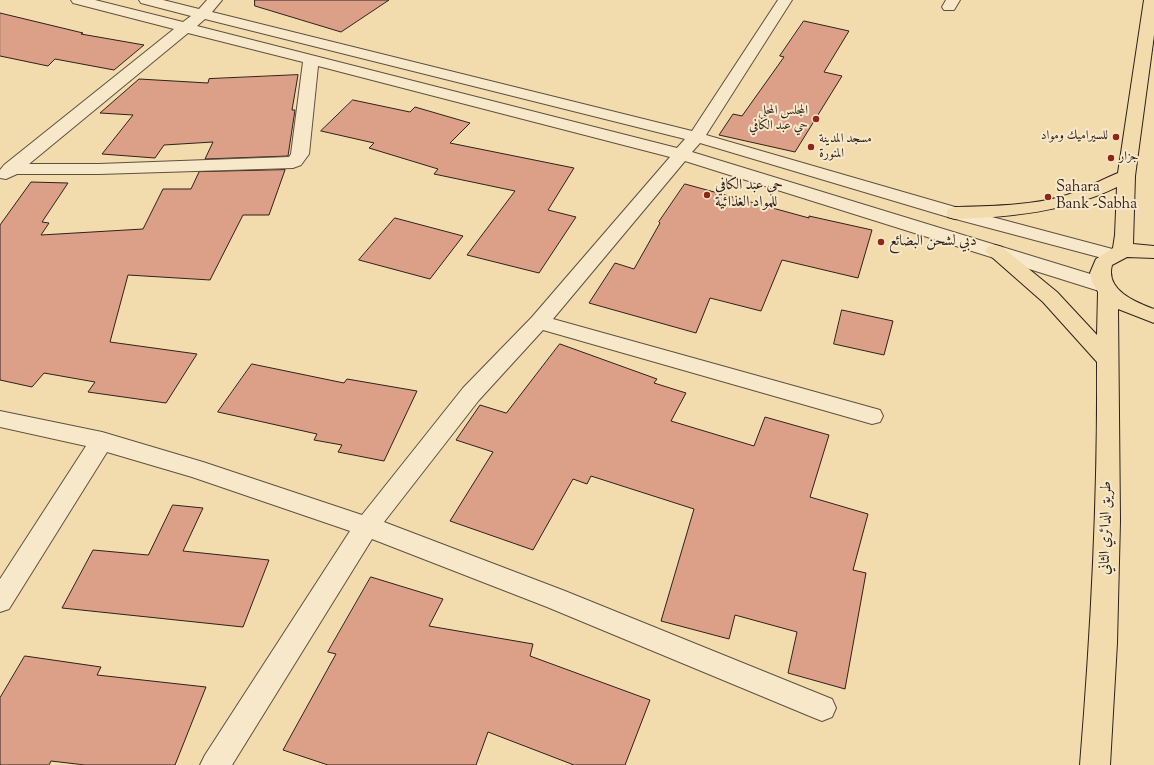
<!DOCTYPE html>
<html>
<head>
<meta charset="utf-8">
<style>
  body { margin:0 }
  canvas { display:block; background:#f2dcad }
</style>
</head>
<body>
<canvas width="1154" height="765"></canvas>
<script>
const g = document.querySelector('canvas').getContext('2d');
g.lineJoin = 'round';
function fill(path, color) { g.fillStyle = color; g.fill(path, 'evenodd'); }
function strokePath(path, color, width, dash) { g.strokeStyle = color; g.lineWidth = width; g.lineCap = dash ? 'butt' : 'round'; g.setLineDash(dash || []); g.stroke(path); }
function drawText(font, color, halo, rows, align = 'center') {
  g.font = font + ' "Sorts Mill Goudy",Amiri,serif'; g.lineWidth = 4; g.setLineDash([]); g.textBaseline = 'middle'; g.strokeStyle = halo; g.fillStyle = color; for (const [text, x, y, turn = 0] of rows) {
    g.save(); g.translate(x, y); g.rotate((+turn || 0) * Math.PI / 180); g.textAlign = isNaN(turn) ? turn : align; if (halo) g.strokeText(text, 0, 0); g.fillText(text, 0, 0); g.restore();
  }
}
const building = new Path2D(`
  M255,0H389L341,32L255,6Z
  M0,13L83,33L81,34L144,45L114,70L55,59L48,66L0,56Z
  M804,21L849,31L824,72L842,76L795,152L719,135L733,114L742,116L784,57L780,56Z
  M298,75L292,110H295L288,156L205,159L213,142L164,145L155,158L102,154L133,115L100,113L139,79L208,83L209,79Z
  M353,100L410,112L415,107L470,123L450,143L574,168L548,210L576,217L539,273L467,255L515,191L434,174L438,169L369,148L374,143L321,131Z
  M285,170L269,215H243L210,280L128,275L110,342L197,354L166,403L88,392L95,382L44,373L32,387L0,380V225L31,182L68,183L42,222L49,223L41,235L143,229L163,189H191L199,172Z
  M685,184L809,218V216L872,230L858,278L782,260L761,311L710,298L696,333L589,303L615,263L634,269L660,223L659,222Z
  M395,218L463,236L430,279L359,260Z
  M842,310L893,321L884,355L834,344Z
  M560,344L657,379L654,383L686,393L671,421L754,446L765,417L829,435L810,497L868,514L853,570L866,573L845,689L788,673L797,632L735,615L729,639L661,621L694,509L591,476L587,484L573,479L533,550L450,521L493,452L456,440L480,405L506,413Z
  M252,364L344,383L347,379L417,391L384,461L338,452L342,445L314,440L317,434L218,412Z
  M173,505L203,508L183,551L269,560L243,627L62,608L93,550L148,555Z
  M371,577L443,599L429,626L533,644L530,656L650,700L625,765H574L488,732L476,765H328L283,750L336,654L328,652Z
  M25,656L101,667L97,675L206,687L175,765H85L51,761L49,765H0V698Z`);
const street = new Path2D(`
  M71,0H95L183,22L191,16L141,3L139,0H163L199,9L207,0H222L212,12L692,131L778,0H792L706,135L962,209L1120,251L1123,255L1120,259L1113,261L1106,259L948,217L700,143L692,152L1110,280L1113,285L1110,290L1103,291L1096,290L685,161L553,319L880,410L883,416L880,422L872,424L543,330L479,400L384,522L565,591L832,699L836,708L832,717L822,721L812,717L547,607L372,539L232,765H200L205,755L350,531L192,477L107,452L9,609L0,612V579L86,446L0,427V411L102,432L203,462L362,515L463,388L532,317L670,157L318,66L309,154L301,165L293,168L99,174H17L6,179L0,178V170L4,165L174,29L73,3ZM205,19L685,139L677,148L197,26ZM188,33L303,62L291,154L289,157L99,164H29Z
  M946,0H960L954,10H944L942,7Z`);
const primary = new Path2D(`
  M1144,0H1154V35L1135,176L1133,244L1154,246V258L1127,257L1112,265C1105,290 1135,302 1154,309V323L1118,309L1120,521L1117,643L1110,765H1080C1091,631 1098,497 1097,362L1043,302L985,251L988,247L995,245L1002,247L1057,292L1097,335L1098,292L1092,282L1090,273L1096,259L1113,248L1115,235L1117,187C1066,212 1011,217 955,219L948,217L946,213L948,209L955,207C992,206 1031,206 1067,195C1085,189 1101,180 1118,173Z`);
const markers = [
  [816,119,4,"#8f2418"],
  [1116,137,4,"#8f2418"],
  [811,147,4,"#8f2418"],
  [1111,158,4,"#8f2418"],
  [707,195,4,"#8f2418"],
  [1048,197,4,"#8f2418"],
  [881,242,4,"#8f2418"]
];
const farPoinames = [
  ["المجلس المحلي",808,112],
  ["حي عبد الكافي",808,127],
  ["للسيراميك ومواد",1108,137],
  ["مسجد المدينة",819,140,"left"],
  ["المنورة",819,155,"left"],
  ["جزار",1119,158,"left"]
];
const poiNames = [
  ["حي عبد الكافي",715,186],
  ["للمواد الغذائية",715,203],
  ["Sahara",1056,188],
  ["Bank -Sabha",1056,205],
  ["دبي لشحن البضائع",889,242]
];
const streetNames = [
  ["طريق الدائري الثاني",1107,528,-89]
];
fill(building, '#dc9f88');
strokePath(building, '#2e211b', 1);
strokePath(street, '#5f5040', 2);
strokePath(primary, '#2e211b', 2);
fill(street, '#f7e8ca');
fill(primary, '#f2dcad');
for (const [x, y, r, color] of markers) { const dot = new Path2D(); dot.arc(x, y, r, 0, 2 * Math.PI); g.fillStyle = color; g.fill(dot); strokePath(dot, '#f7e8ca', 1.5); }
drawText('13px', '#2e211b', '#f7e8ca', farPoinames, 'right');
drawText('15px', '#2e211b', '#f7e8ca', poiNames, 'left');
drawText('15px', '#2e211b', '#f7e8ca', streetNames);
</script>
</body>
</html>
